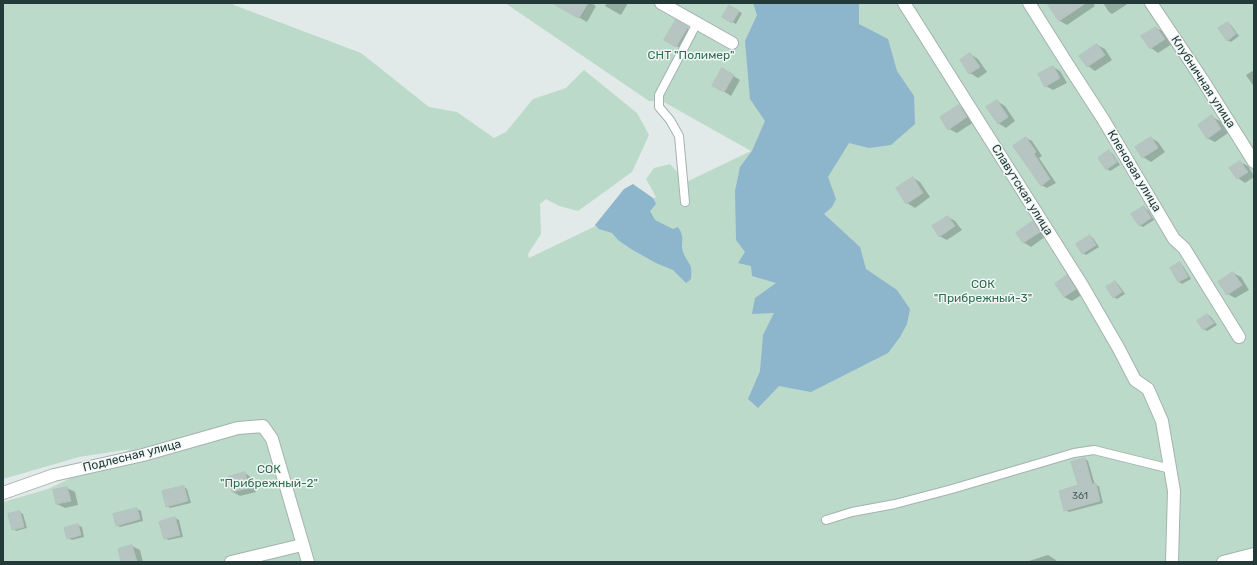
<!DOCTYPE html>
<html>
<head>
<meta charset="utf-8">
<style>
  body { margin:0 }
  #map { position:relative; width:1257px; height:565px; overflow:hidden; background:#e1eae8; font-family:Rubik,sans-serif }
  canvas { display:block }
  .frame { position:absolute; inset:0; border:4px solid #233a38; pointer-events:none }
</style>
</head>
<body>
<div id="map">
<canvas width="1257" height="565"></canvas>
<div class="frame"></div>
</div>
<script>
const g = document.querySelector('canvas').getContext('2d');
g.lineJoin = 'round';
function fill(path, color) { g.fillStyle = color; g.fill(path, 'evenodd'); }
function strokePath(path, color, width, dash) { g.strokeStyle = color; g.lineWidth = width; g.lineCap = dash ? 'butt' : 'round'; g.setLineDash(dash || []); g.stroke(path); }
function drawText(font, color, halo, rows, align = 'center') {
  g.font = font + ' Rubik,sans-serif'; g.lineWidth = 3; g.setLineDash([]); g.textBaseline = 'middle'; g.strokeStyle = halo; g.fillStyle = color; for (const [text, x, y, turn = 0] of rows) {
    g.save(); g.translate(x, y); g.rotate((+turn || 0) * Math.PI / 180); g.textAlign = isNaN(turn) ? turn : align; if (halo) g.strokeText(text, 0, 0); g.fillText(text, 0, 0); g.restore();
  }
}
const green = new Path2D(`
  M3,3H232L234,5L361,53L429,107L457,112L494,138L506,132L533,99L566,88L584,70L637,113L649,135L632,172L578,211L559,206L546,199L540,204L541,234L528,254L529,258L656,197L646,179L654,168L670,164L681,176L682,184L751,151L662,101H649L505,3H1254V562H3V502L48,489L131,449L79,457L3,479Z`);
const water = new Path2D(`
  M753,3H859V24L888,39L897,71L914,96L915,124L891,145L869,148L849,143L828,177L836,199L832,207L824,214L860,247L866,269L897,290L910,309L907,324L900,337L888,353L811,392L779,386L758,408L748,399L760,371L763,335L774,313L752,314L755,298L776,283L752,276L751,266L738,263L745,252L736,240L735,191L740,167L752,151L765,121L750,99L745,41L757,15Z
  M633,184L653,198L656,204L650,211L655,220L673,229L678,227C686,239 680,241 683,252C688,265 693,262 691,279L686,283L673,270L656,263L631,249L618,240L612,233L599,229L595,225L624,189Z`);
const shadow = new Path2D(`
  M569,3H591L596,6L587,22L566,10Z
  M607,3H628L621,15L605,6Z
  M1050,3H1093L1095,6L1067,25L1060,21Z
  M1103,3H1129L1112,14L1109,12Z
  M729,6L742,13L736,24L723,17Z
  M676,21L694,32L684,50L666,40Z
  M1228,23L1231,25L1239,36L1231,42L1227,40Z
  M1156,28L1164,32L1172,44L1158,53L1151,48Z
  M1097,45L1105,49L1112,60L1095,71L1088,66Z
  M970,54L978,59L987,72L978,78L970,73L961,60Z
  M1053,67L1060,71L1067,83L1053,90L1046,86Z
  M722,69L740,80L731,96L713,85Z
  M1254,70V87L1246,75Z
  M997,101L1005,106L1015,121L1006,128L998,123Z
  M959,106L966,110L974,122L957,133L949,129Z
  M1212,117L1220,121L1228,133L1215,142L1207,138Z
  M1026,138L1032,141L1042,156L1039,158L1056,183L1047,188L1041,185Z
  M1151,138L1158,142L1165,152L1151,162L1143,157L1136,148Z
  M1109,152L1113,154L1120,165L1110,171L1107,169Z
  M1240,162L1248,166L1254,176V177L1245,183L1238,178Z
  M913,178L920,182L930,197L915,208L907,203L897,189Z
  M1144,207L1148,210L1154,220L1143,227L1139,225Z
  M948,217L955,221L962,230L947,240L939,236Z
  M1033,222L1040,227L1046,236L1031,247L1023,242Z
  M1090,236L1093,238L1099,247L1086,255L1083,253L1077,245Z
  M1180,264L1183,266L1191,279L1182,284L1179,282L1171,268Z
  M1233,273L1241,277L1249,290L1235,298L1228,294Z
  M1067,277L1075,281L1083,294L1072,301L1064,297Z
  M1115,282L1118,284L1125,294L1117,299L1114,297Z
  M1208,315L1211,317L1217,325L1207,331L1204,329Z
  M1085,459L1088,461L1095,485L1099,486L1103,503L1069,512L1065,510L1079,486Z
  M245,473L252,478L256,492L240,496L233,492Z
  M184,487L187,489L191,503L170,508L167,506Z
  M67,488L75,492L78,505L65,508L57,504L54,491Z
  M137,509L141,511L143,521L120,527L117,525Z
  M20,512L23,514L27,528L16,531L13,529Z
  M175,518L179,520L183,537L168,540L165,538Z
  M78,525L82,527L84,537L72,540L68,538Z
  M132,546L140,550L143,562H122L119,549Z
  M1048,555L1056,560L1057,562H1030L1029,561Z`);
const building = new Path2D(`
  M552,3H588L579,18Z
  M1047,3H1086L1059,21Z
  M729,5L739,11L732,23L722,17Z
  M676,20L688,27L676,47L664,40Z
  M1228,22L1236,34L1227,41L1218,28Z
  M1156,27L1165,39L1150,49L1141,36Z
  M1097,44L1105,55L1087,67L1079,56Z
  M970,53L980,67L969,74L960,60Z
  M1053,66L1060,78L1045,87L1038,74Z
  M722,68L734,75L724,92L712,86Z
  M997,100L1008,117L998,124L986,107Z
  M959,105L967,117L948,130L940,117Z
  M1212,115L1221,129L1207,139L1198,125Z
  M1026,137L1036,152L1034,154L1050,179L1041,186L1013,146Z
  M1151,137L1158,148L1142,158L1135,147Z
  M1109,150L1117,162L1106,170L1098,158Z
  M1240,161L1248,172L1237,179L1229,168Z
  M913,177L923,193L906,204L896,188Z
  M1144,206L1151,218L1139,226L1131,214Z
  M948,216L955,226L939,237L932,226Z
  M1033,221L1040,232L1023,243L1016,233Z
  M1090,235L1096,245L1082,254L1076,244Z
  M1180,262L1188,277L1178,282L1170,268Z
  M1233,272L1242,285L1227,295L1218,282Z
  M1067,275L1076,289L1064,297L1055,284Z
  M1115,281L1122,292L1113,298L1106,287Z
  M1207,314L1214,323L1203,330L1197,321Z
  M1085,458L1092,484L1096,483L1100,501L1064,511L1059,491L1078,485L1071,462Z
  M245,472L249,488L232,492L228,477Z
  M184,486L188,501L166,507L162,491Z
  M67,487L71,501L56,504L53,490Z
  M137,508L140,519L116,526L113,514Z
  M20,511L24,527L12,530L8,514Z
  M175,517L180,535L164,539L159,522Z
  M78,524L81,535L67,539L64,528Z
  M132,545L137,562H121L118,549Z`);
const lane = new Path2D(`
  M685,202L679,136L670,120L659,107V95L697,23
  M826,520L852,512L895,504L952,489L1074,453L1094,450L1171,469`);
const street = new Path2D(`
  M661,3L732,43
  M904,3L1082,285L1119,349L1135,380L1148,389L1162,421L1174,491L1172,562
  M1029,3L1068,65L1103,119L1174,239L1184,248L1239,337
  M1151,3L1202,79L1254,162
  M3,493L54,475L143,455L238,428L263,426L272,439L308,562
  M231,562L302,545
  M1223,562L1254,554`);
const numberNames = [
  ["361",1080,496]
];
const parkNames = [
  ["СНТ \"Полимер\"",691,56],
  ["СОК",983,285],
  ["\"Прибрежный-3\"",983,299],
  ["СОК",269,470],
  ["\"Прибрежный-2\"",269,484]
];
const streetNames = [
  ["Клубничная улица",1203,82,57],
  ["Кленовая улица",1134,171,59],
  ["Славутская улица",1022,190,58],
  ["Подлесная улица",132,456,-14]
];
fill(green, '#bcdaca');
fill(water, '#8db5cb');
fill(shadow, '#0003');
fill(building, '#b7c5c2');
strokePath(building, '#b4c3c0', 1);
strokePath(lane, '#a4b2b0', 10);
strokePath(street, '#a4b2b0', 14);
strokePath(lane, '#fff', 8);
strokePath(street, '#fff', 12);
drawText('10px', '#485d5a', null, numberNames);
drawText('12px', '#316d54', '#f1f7f5', parkNames);
drawText('12px', '#233a38', '#f1f7f5', streetNames);
</script>
</body>
</html>
